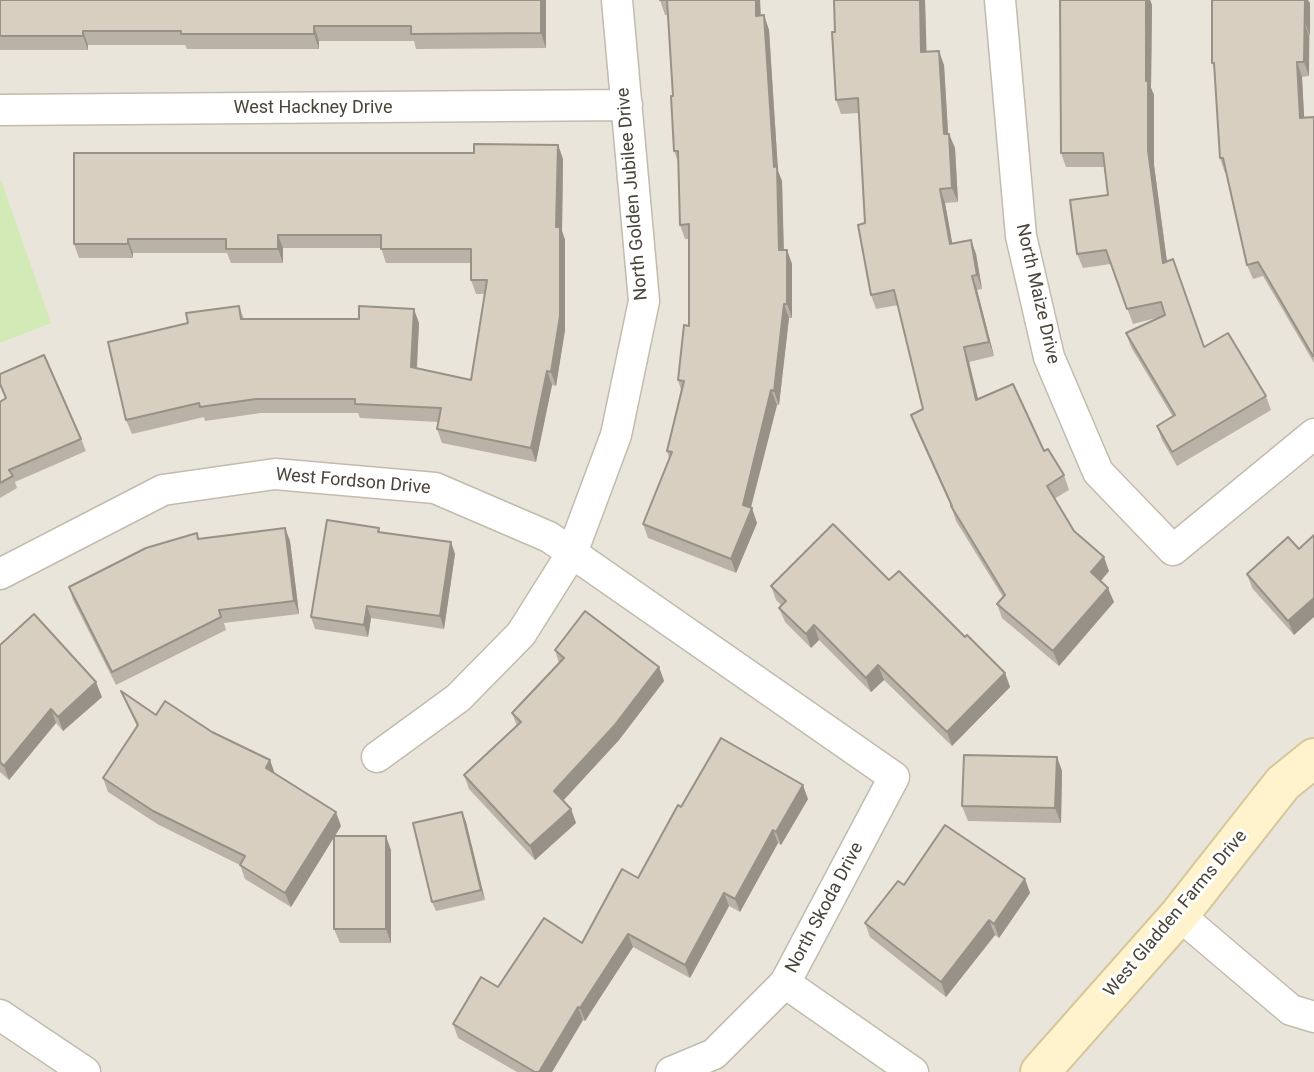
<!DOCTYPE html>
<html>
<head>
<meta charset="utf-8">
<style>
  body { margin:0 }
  canvas { display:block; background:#f6f3ec }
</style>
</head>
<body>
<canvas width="1314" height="1072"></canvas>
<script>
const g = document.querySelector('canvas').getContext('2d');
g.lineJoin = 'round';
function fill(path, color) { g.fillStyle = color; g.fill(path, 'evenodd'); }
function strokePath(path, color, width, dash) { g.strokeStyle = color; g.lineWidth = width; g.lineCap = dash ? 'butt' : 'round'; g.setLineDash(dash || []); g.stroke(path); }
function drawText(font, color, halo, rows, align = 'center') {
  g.font = font + ' Roboto,sans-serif'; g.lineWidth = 6; g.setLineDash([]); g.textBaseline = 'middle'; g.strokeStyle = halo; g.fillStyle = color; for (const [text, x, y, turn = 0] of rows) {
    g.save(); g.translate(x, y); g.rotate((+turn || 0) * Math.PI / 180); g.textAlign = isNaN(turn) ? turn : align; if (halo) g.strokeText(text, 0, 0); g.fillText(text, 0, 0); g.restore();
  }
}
const residential = new Path2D(`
  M0,0H1314V1072H0Z`);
const green = new Path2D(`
  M1,180L51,323L0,343V181Z`);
const street = new Path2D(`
  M1000,0L1021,236L1049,357L1098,472L1173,550L1314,434
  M0,110L627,105
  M0,574L163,490L275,474L435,488L549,537L894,777L785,983L714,1054L671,1072
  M377,757L458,698L521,634L572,553L616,435L644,301L617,0
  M1179,915L1291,1010L1314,1017
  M785,983L913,1072
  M0,1015L85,1072`);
const secondary = new Path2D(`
  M1040,1072L1179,915L1283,783L1314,758`);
const wall = new Path2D(`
  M0,0H546V48L416,49L414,41H319V49H187L185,45H88V50H0Z
  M660,0H760L761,16L764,15L769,30L778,171L782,181L784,250H787L792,264V318H789L779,405H777L751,508L757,523L736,573L648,538L643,524L669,458L667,451L681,390L678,380L689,326V239H685L680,225L678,162L674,151L673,96L668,15H665Z
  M834,0H925L926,52L944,65L948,134L955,148L958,202L945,203L952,244L971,240L976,254L982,289L977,290L994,356L969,362L978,400L1044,451L1064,475L1069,490L1054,499L1074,531L1109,571L1101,581L1114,602L1059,666L1002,618L997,604L1003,597L956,521L951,506L916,429L911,415L923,409L898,305L876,309L871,295L865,223L859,113L841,114L836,100Z
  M1060,0H1150L1152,5L1151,88L1154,95V165L1167,262L1204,347L1266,396L1271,410L1177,466L1162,440L1157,426L1173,417L1131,347L1126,333L1160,317L1133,324L1111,264L1083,268L1077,254L1108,195L1104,167H1066L1061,153Z
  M1310,3L1309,76L1302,77L1304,118L1314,117V363L1263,276L1253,279L1247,265L1226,173H1225L1220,158L1214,67L1212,63Z
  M558,145L563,159L562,231L565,240V330L556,386L552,385L536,462L442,443L437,429L439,422L360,418L358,413H261L205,421L204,417L132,434L126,420L188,323L239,306L244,319L419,323L417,369L471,380L485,294H476L471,280V263H386L381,248H283V263H231L227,253H133V258H79L74,244L474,153Z
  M0,374L81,439L86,451L15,482L17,488L0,498V402L6,399L0,385Z
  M285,528L290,541L299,614L224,623L226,630L116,685L73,600L69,587L199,539Z
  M379,528L380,532L455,554L444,629L371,618L368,637L315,629L311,617Z
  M1299,549L1294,635L1252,588L1247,574Z
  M889,580L965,637L1005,673L1010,687L952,746L884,680L871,692L819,640L811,648L785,622L779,608L782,606L776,600L771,586Z
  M0,645L102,697L63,731L56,723L9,780L0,772Z
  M555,650L659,667L664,681L619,740L563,801L571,809L576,823L535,860L469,789L464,775L517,726L512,713L559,663Z
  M121,691L156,715L275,774L341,826L335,836L391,850V943H340L334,929V837L291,907L245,879L240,865L159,825L108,792L103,778L137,726L127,705Z
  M1057,757L1062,771L1061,823L968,821L962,806Z
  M808,799L781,845L778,843L740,912L729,906L690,978L633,947L585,1021L583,1020L552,1072H517L458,1038L453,1024L498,987L582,943L638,878L681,807Z
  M462,812L466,822L485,900L436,911L432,902Z
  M1025,879L1030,893L999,938L995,935L946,997L870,937L865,923L904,885Z`);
const shadedWall = new Path2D(`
  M541,0H546V48L541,33Z
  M756,0H760L761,30L756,16Z
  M920,0H925L927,66L921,52Z
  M1146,0H1150L1152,5L1151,88L1154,95V165L1169,277L1163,263L1148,150L1146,81Z
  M1304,0H1308L1310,3V36L1305,22Z
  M764,15L769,30L778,171L782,181L784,264L779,250Z
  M1304,22L1309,36V76L1304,62Z
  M314,26L319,41V49L314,34Z
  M83,31L88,45V50L83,36Z
  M939,51L944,65L949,148L944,134Z
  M1297,62L1302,77L1305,132L1300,118Z
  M949,134L955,148L958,202L952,188Z
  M558,145L563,159L562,231L565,240V330L556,386L551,372L556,227Z
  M940,189L945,203L955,258L950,244Z
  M278,235L283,248V263L278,249Z
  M128,239L133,253V258L128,244Z
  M971,240L976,254L982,289L977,275Z
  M787,250L792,264V318L787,304Z
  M972,276L977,290L994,356L989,342Z
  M784,304L789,318L779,405L774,391Z
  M414,309L419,323L416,381L411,367Z
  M964,347L969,362L982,415L976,400Z
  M547,371L552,385L536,462L531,448Z
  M771,390L777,405L749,514L752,508L757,523L736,573L731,559L743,505Z
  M285,528L290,541L299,614L294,601Z
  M451,542L455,554L444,629L440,616Z
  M1104,557L1109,571L1096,586L1091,572Z
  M1108,588L1114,602L1059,666L1053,651Z
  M1314,598V617L1294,635L1288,621Z
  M367,606L371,618L368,637L364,625Z
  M814,625L819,640L811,648L806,634Z
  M878,665L884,680L871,692L866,678Z
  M659,667L664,681L619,740L559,805L554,791Z
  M1005,673L1010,687L952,746L947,732Z
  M96,682L102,697L63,731L58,717Z
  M51,709L56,723L9,780L4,766Z
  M1057,757L1062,771L1061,823L1055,808Z
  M270,760L275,774L266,768Z
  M803,785L808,799L781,845L776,832Z
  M571,809L576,823L535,860L530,846Z
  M336,812L341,826L291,907L285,893Z
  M462,812L466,822L485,900L481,890Z
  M773,830L778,843L740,912L735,899Z
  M386,836L391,850V943L386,929Z
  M1025,879L1030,893L999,938L994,924Z
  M724,893L729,906L690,978L685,965Z
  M989,920L995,935L946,997L941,982Z
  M628,934L633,947L585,1021L580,1008Z
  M578,1007L583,1020L552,1072H539Z`);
const building = new Path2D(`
  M0,0H541V33L411,34V26H314V34H181V31H83V36H0Z
  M660,0H756V16L764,15L774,167L777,166L779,250H787V304H784L774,391L771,390L743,505L752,508L731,559L643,524L672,452L667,451L684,381L678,380L684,325L689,326V224L680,225L678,151H674L671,96H673L667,0Z
  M834,0H920L921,52L939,51L944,134H949L952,188L940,189L950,244L971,240L977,275L972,276L989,342L964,347L976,400L1013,384L1044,451L1048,449L1064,475L1047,486L1074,531L1104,557L1091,572L1108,588L1053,651L997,604L1005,595L951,506H952L911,415L923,409L894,290L871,295L858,225L865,223L858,98L836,100L832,32H835Z
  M1060,0H1146V81H1148V150L1163,263L1173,259L1204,347L1228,333L1266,396L1172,452L1157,426L1175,415L1126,333L1165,315L1161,302L1127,309L1106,250L1077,254L1070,200L1108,195L1103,153H1061Z
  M1212,0H1305L1304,62H1297L1300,118L1314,117V355L1313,356L1258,262L1247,265L1223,158H1220L1214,63H1212Z
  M474,144L558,145L556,227H560V316L551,372L547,371L531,448L437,429L441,408L355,404V399H256L200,407L199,403L126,420L108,342L188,323L186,313L239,306L241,319H359V306L414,309L411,367L471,380L487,280H471V249H381V235H278V249H226V239H128V244H74V153H474Z
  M44,355L81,439L9,470L13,476L0,483V402L6,398L0,384V374Z
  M327,520L379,528L378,532L451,542L440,616L367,606L364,625L311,617Z
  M833,524L889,580L899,571L965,637L967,635L1005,673L947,732L878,665L866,678L814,625L806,634L779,608L786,601L771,586Z
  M285,528L294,601L219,610L221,617L112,672L69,587L146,548L197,533L198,539Z
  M1314,535V598L1288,621L1247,574L1288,537L1299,549Z
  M585,611L659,667L614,726L554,791L571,809L530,846L464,775L521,722L512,713L564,658L555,650Z
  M34,614L96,682L58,717L51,709L4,766L0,762V645Z
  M121,691L156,715L165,701L212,732L270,760L266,768L336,812L285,893L240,865L245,856L153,811L103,778L138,725Z
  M721,738L803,785L776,832L773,830L735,899L724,893L685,965L628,934L580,1008L578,1007L539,1072H535L453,1024L481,977L498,987L544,918L582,943L622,869L638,878L678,805L681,807Z
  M964,755L1057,757L1055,808L962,806Z
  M462,812L481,890L432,902L413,823Z
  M945,825L1025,879L994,924L989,920L941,982L865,923L898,881L904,885Z
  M334,836H386V929H334Z`);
const streetNames = [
  ["West Hackney Drive",313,108],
  ["North Golden Jubilee Drive",633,194,-95],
  ["North Maize Drive",1037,294,77],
  ["West Fordson Drive",353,482,5],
  ["North Skoda Drive",825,908,-62],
  ["West Gladden Farms Drive",1176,914,-50]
];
fill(residential, '#eae5da');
fill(green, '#d2eab5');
strokePath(street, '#c2bbae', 33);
strokePath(secondary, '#d6c79b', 42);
strokePath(street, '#fff', 30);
strokePath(secondary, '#fff3cd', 38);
fill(wall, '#bab2a6');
fill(shadedWall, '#979187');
fill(building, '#d8cfc1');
strokePath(building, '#979187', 2);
drawText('18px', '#4b4439', '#fff', streetNames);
</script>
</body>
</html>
